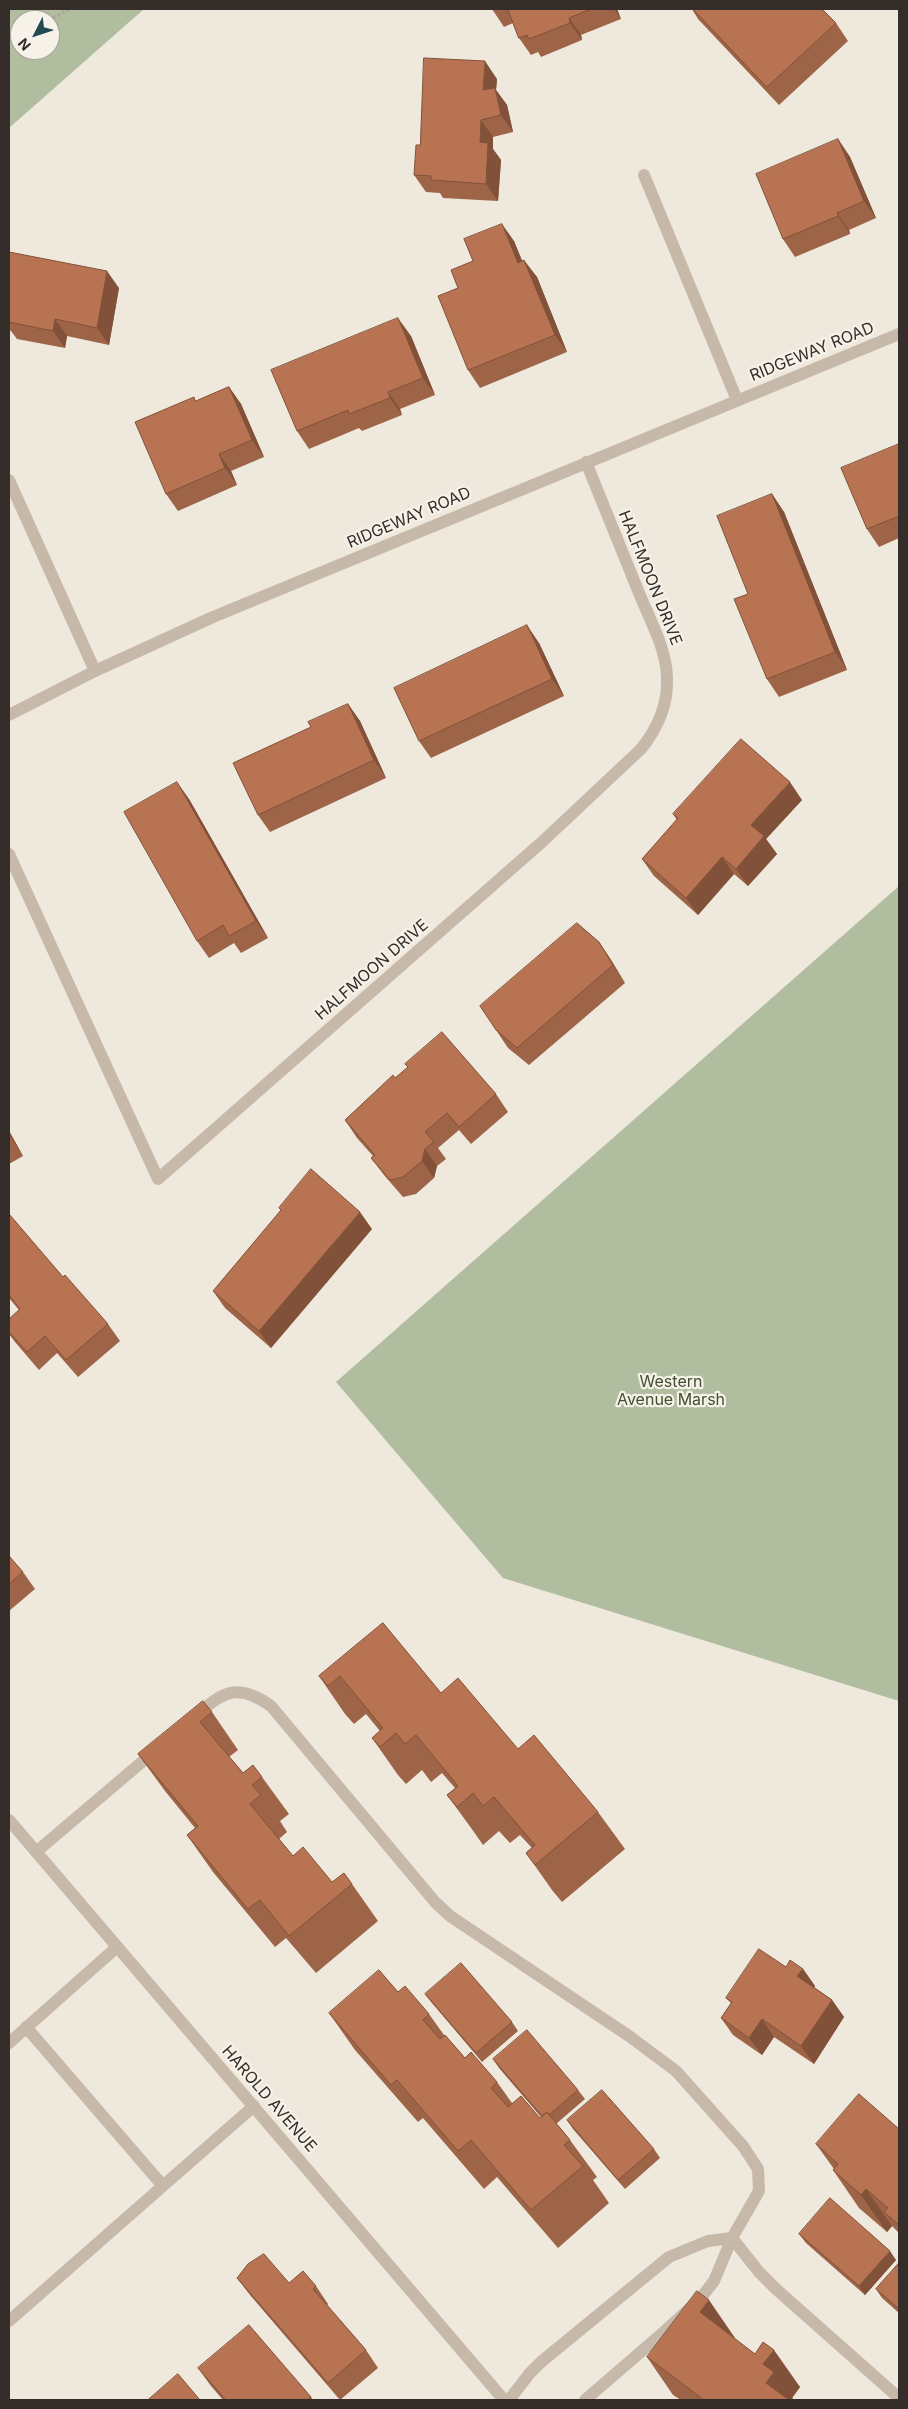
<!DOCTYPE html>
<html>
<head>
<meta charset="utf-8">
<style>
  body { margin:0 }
  #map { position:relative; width:908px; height:2409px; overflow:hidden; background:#efe8dd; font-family:Inter,sans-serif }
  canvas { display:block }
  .frame { position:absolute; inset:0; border:10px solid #342d29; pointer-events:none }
  .north { position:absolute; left:10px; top:10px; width:50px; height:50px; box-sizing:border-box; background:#f7f2e9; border:1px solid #a9a39c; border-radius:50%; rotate:229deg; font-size:14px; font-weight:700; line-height:20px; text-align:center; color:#342d29 }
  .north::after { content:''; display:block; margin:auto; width:18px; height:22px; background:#234a51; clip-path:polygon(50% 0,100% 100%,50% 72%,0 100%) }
</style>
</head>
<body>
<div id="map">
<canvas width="908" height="2409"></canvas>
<div class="frame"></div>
<div class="north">N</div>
</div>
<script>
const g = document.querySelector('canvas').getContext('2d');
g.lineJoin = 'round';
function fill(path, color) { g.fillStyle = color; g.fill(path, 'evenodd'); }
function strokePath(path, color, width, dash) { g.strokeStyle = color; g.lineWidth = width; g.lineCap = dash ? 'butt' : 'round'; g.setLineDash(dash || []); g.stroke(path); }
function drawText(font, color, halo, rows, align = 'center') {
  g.font = font + ' Inter,sans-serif'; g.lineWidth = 4.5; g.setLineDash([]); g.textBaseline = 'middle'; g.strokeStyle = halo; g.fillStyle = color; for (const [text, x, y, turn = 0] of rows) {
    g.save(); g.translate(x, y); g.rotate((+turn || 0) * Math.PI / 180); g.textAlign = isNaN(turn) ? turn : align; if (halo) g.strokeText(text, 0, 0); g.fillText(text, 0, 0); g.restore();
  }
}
const green = new Path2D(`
  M9,9H144L9,128ZM20,20H50V50H20Z
  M899,886V1701L503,1578L336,1382Z`);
const path = new Path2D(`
  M49,20L70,9
  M9,37L20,33`);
const service = new Path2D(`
  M194,1717C222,1693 236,1681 271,1706L435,1902L450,1916L629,2036L676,2071L743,2146L758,2169L759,2191L732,2238L714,2281L700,2299L665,2331L585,2400
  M36,1852L156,1750
  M26,2027L163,2186
  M9,2043L117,1947
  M732,2238L759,2272L776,2289L899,2398
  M9,2321L254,2106
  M509,2400L530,2373L541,2362L669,2257L708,2241L732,2238`);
const minor = new Path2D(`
  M644,175L737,400
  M9,480L95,671
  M9,715L95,671L213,617L899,334
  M9,854L158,1179L542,842L641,749C657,729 668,706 667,679C667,650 650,620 639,593C621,549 604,506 586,462`);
const tertiary = new Path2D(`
  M9,1820L504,2400`);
const wall = new Path2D(`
  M492,9H617L621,19L581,35L582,40L541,57L538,52L531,55L519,38L513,23L504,27Z
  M692,9H822L836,23L848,41L779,105L698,19Z
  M497,79L496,90L507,105L513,132L493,137V149L501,160L498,201L443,198L440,193L426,192L414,175L420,145Z
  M838,139L850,157L876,218L849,230L850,234L795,257L783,239Z
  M514,241L522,261L537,277L567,352L480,388L468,370L458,288L473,261Z
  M9,252L119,288L109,345L67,336L65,348L17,339L11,331L9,330Z
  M411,336L435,395L400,409L402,415L362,431L359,428L309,449L297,431Z
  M229,387L241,404L264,457L231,471L237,485L178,511L166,494L196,401Z
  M899,444V538L879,547L867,529Z
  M772,494L784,512L847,670L779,697L767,679L748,594Z
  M539,643L564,696L431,758L419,741Z
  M348,704L360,721L386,778L270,832L258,815L311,727Z
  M189,799L268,938L241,953L234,943L209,958L197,941Z
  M802,800L766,839L777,854L748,886L734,874L698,915L654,876L642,859L677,820L673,814Z
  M599,942L611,960L625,983L529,1065L508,1048L496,1030Z
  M395,1078L496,1094L508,1112L471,1144L459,1130L438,1148L446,1159L437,1166L434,1178L416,1194L403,1197L384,1175L371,1158L373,1156L357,1138L345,1120Z
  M9,1131L23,1156L9,1164Z
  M9,1214L63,1277L108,1324L120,1341L78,1377L57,1353L39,1370L15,1342L9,1334V1319L19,1310L9,1298Z
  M372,1229L271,1348L225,1308L213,1291Z
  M9,1556L23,1572L35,1589L9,1611Z
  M383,1623L441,1693L518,1749L598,1812L625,1849L562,1902L552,1890L526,1853L532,1848L520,1835L510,1843L499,1831L483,1845L474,1832L447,1795L455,1788L442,1773L431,1782L422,1770L406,1784L398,1775L372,1738L380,1731L366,1714L354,1724L345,1714L319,1676Z
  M212,1712L238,1750L229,1757L243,1773L262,1777L289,1814L280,1821L287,1832L279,1839L293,1856L332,1882L352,1884L378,1921L316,1973L286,1938L275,1947L213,1872L187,1835L195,1828L165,1791L138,1754Z
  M786,1967L803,1969L815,1986L814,1987L832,2000L844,2017L814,2064L774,2037L762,2055L733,2035L721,2018L731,2003L726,1998Z
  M398,1992L429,2014L444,2035L465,2058L497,2082L512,2103L540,2118L541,2117L499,2068L493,2059L578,2090L585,2099L556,2124L570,2140L597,2177L593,2180L609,2203L558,2248L497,2177L484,2189L423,2118L418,2122L355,2050L329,2013Z
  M425,1994L512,2022L518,2031L482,2062L432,2003Z
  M567,2120L654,2149L660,2158L625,2189L573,2129Z
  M899,2129V2233L892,2226L887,2232L859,2208L833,2170L834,2169L816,2144Z
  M799,2234L896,2260L865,2295L806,2243Z
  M899,2263V2313L882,2298L876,2289Z
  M237,2278L316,2286L328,2304L327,2305L366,2350L378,2368L340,2400L250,2295Z
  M735,2338L734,2339L800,2387L792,2398L794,2400H681L673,2395L647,2357Z
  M198,2368L311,2397L313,2400H223L211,2386Z`);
const shadedWall = new Path2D(`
  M614,9H617L621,19Z
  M569,18L581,35L582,40L570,23Z
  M485,61L497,79L496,90L507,105L513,132L483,90Z
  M481,120L493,137V149L501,160L498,201L486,184L480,142Z
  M838,139L850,157L876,218L864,201Z
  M837,213L849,230L850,234L838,216Z
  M502,224L514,241L530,280L518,263Z
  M524,260L537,277L567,352L555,335Z
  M107,271L119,288L109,345L97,328Z
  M398,318L411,336L435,395L423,378Z
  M55,319L67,336L65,348L53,331Z
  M229,387L241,404L264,457L252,440Z
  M388,392L400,409L402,415L390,398Z
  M219,454L231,471L237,485L225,468Z
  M772,494L784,512L847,670L835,652Z
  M527,625L539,643L564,696L552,679Z
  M348,704L360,721L386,778L374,760Z
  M177,782L189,799L268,938L256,921Z
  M790,782L802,800L766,839L777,854L748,886L736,869L751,825Z
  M722,857L734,874L698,915L686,898Z
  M599,942L611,960L625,983L613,965Z
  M9,1131L23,1156L9,1135Z
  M425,1149L437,1166L434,1178L422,1161Z
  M360,1212L372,1229L271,1348L259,1331Z
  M803,1969L815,1986L809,1994L797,1976Z
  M832,2000L844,2017L814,2064L801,2046Z
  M762,2019L774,2037L762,2055L749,2038Z
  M866,2189L892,2226L887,2232L861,2195Z
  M890,2251L896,2260L865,2295L859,2286Z
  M709,2300L735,2338L726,2350L700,2312Z
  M774,2350L800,2387L792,2398L794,2400H778L766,2383L763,2364Z`);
const building = new Path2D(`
  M508,9H591L569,18L570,23L529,39L527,35L519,38Z
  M693,9H822L836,23L767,87Z
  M424,58L485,61L483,90L495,88L501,115L481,120L480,142L488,143L486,184L431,180V176L414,175L416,145H420Z
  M838,139L864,201L837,213L838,216L783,239L756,174Z
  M502,224L518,263L524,260L555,335L468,370L438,296L458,288L451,270L473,261L464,239Z
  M9,252L107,271L97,328L55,319L53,331L9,322Z
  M398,318L423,378L388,392L390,398L349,414L348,410L297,431L271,370Z
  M229,387L252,440L219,454L225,468L166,494L135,422L194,397L195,401Z
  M899,444V516L867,529L841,468Z
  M772,494L835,652L767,679L734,599L748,594L717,516Z
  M527,625L552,679L419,741L394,688Z
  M348,704L374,760L258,815L233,763L311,727L308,722Z
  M741,739L790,782L751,825L764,836L736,869L722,857L686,898L642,859L678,818L673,814Z
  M177,782L256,921L229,936L223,925L197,941L124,812Z
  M577,923L599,942L613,965L517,1048L496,1030L480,1006Z
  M442,1032L496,1094L459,1127L447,1113L425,1132L434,1142L425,1149L422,1161L403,1177L390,1180L371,1158L375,1155L345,1120L393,1075L395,1078L408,1067L405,1064Z
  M311,1169L360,1212L259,1331L213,1291L281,1210L279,1208Z
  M9,1214L63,1277L65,1275L108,1324L66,1360L45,1336L27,1352L9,1332V1319L20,1309L9,1295Z
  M9,1556L23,1572L9,1584Z
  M383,1623L441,1693L458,1678L518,1749L534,1735L598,1812L535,1865L526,1853L535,1845L494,1797L483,1806L473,1793L457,1807L447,1795L458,1786L416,1735L405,1744L396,1733L380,1747L372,1738L383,1728L340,1676L328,1686L319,1676Z
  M203,1701L212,1712L200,1722L243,1773L253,1765L262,1777L252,1785L261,1795L250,1804L293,1856L303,1847L332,1882L344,1873L352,1884L289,1936L260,1900L248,1909L187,1835L198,1826L138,1754Z
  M759,1949L786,1967L790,1960L803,1969L797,1976L832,2000L801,2046L762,2019L749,2038L721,2018L732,2002L726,1998Z
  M461,1963L512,2022L476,2053L425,1994Z
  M379,1970L398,1992L405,1986L429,2014L423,2020L440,2039L445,2035L465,2058L471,2052L497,2082L491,2088L508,2107L521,2096L540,2118L547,2112L570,2140L564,2145L583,2166L531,2210L471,2140L458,2151L397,2080L391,2085L329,2013Z
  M527,2030L578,2090L549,2115L547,2112L542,2116L493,2059Z
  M602,2090L654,2149L618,2180L567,2120Z
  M859,2094L899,2129V2225L884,2212L888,2208L866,2189L861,2195L833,2170L838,2164L816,2144Z
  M830,2198L890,2251L859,2286L799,2234Z
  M264,2254L289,2283L303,2271L316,2286L313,2289L366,2350L328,2383L237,2278L248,2264Z
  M899,2263V2309L876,2289Z
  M697,2291L709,2300L700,2312L755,2354L763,2342L774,2350L763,2364L774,2372L766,2383L789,2400H704L647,2357Z
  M249,2325L311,2397L307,2400H226L198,2368Z
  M178,2374L200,2400H148Z`);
const streetNames = [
  ["RIDGEWAY ROAD",812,352,-22],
  ["RIDGEWAY ROAD",409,518,-23],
  ["HALFMOON DRIVE",650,578,68],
  ["HALFMOON DRIVE",372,970,-41],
  ["HAROLD AVENUE",269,2099,49]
];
const parkNames = [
  ["Western",671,1382],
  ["Avenue Marsh",671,1400]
];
fill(green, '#b0bd9f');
strokePath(path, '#b2a495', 3, [2.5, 2.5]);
strokePath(service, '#c6b9aa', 12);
strokePath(minor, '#c6b9aa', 12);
strokePath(tertiary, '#c6b9aa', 12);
fill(wall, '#9e6447');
fill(shadedWall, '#815139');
fill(building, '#b87452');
strokePath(building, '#815139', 1);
drawText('16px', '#342d29', '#f7f2e9', streetNames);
drawText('16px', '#41502f', '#f7f2e9', parkNames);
</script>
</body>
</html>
